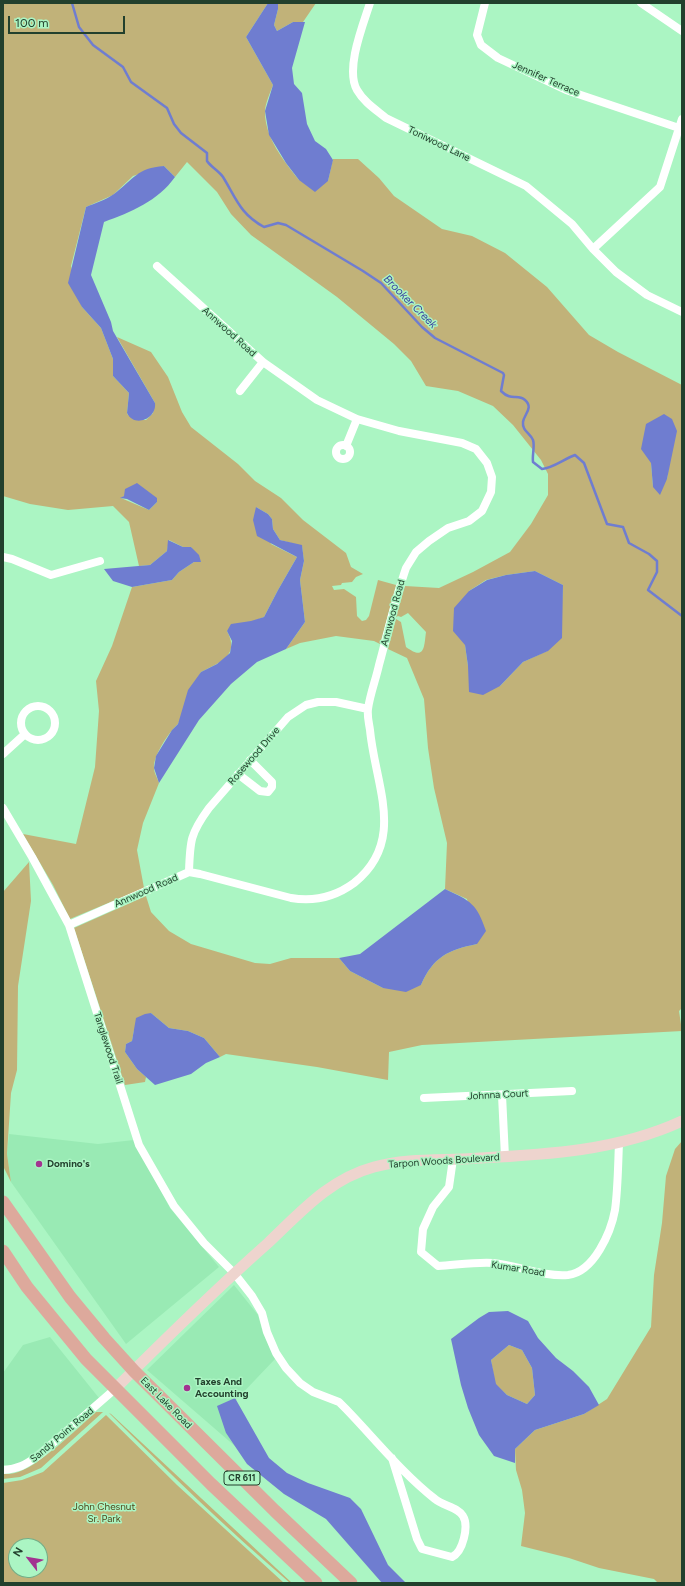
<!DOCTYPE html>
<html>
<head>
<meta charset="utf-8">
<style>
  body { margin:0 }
  #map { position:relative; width:685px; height:1586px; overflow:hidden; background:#abf5c3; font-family:Figtree,sans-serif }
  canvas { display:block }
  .frame { position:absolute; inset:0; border:4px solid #22402d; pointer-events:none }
  .north { position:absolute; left:8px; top:1538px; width:40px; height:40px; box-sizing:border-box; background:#abf5c3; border:1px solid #74ad87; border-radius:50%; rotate:301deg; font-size:11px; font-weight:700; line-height:16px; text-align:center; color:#22402d }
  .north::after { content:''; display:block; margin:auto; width:14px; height:18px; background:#a23390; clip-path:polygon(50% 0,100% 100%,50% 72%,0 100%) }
  .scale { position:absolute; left:8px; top:16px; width:117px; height:18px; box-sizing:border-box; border:2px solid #22402d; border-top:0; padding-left:5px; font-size:12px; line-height:14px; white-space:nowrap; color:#22402d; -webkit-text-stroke:3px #abf5c3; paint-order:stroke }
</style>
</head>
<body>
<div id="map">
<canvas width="685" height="1586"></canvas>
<div class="frame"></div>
<div class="north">N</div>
<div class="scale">100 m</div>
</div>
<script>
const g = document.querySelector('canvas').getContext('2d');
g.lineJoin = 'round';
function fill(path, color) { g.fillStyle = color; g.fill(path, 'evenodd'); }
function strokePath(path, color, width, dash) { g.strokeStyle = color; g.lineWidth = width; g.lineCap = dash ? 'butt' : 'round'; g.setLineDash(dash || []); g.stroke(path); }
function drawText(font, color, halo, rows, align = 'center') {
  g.font = font + ' Figtree,sans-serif'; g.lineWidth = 3; g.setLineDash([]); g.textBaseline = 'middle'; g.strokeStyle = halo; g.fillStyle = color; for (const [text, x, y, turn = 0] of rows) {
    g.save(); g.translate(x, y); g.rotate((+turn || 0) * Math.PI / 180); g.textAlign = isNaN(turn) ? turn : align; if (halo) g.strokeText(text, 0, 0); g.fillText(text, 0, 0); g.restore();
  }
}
const built = new Path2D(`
  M9,1134L98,1144L134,1140L170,1208L219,1267L126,1344L11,1182L7,1154Z
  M234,1285L258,1315L263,1333L275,1359L236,1400L235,1398L226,1433L236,1447L147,1370Z
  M50,1337L99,1398L45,1444L22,1462L12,1465H3V1373L23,1345Z`);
const green = new Path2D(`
  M3,3H268L246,37L273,85C270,93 265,104 265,112C265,138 284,161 299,180L328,181L333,159H358L379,178L394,196L442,229L472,236L505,253L547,287L589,335L618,352L682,385V1008L679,1011L682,1031L422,1045L389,1052L388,1080L317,1067L226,1054L220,1057L204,1038L188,1031L169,1028L151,1013L134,1030L132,1041L126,1044L125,1052L137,1069L146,1077L145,1082L125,1085L74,928L146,896L151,912L169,931L191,944L255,963L270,964L291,958H339L350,971L383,988L421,985C433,957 448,950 477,944L467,899L445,889L447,843L434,788L428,748L424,699L407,658L388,649L396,619L401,622L406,647C425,661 424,647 426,632L408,613L401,617L398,616L396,617L405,586L439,588L473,572L510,552L531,524L548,495V474L541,460L513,425L493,406L458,391L426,386L411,361L394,344L337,297L251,235L231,214L217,192L187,162L175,177L164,166L133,176L113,195L86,207L71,266L82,307L101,328L113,359V376L129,393L127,413L128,415L139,420H146L153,413L155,403L117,337L151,352L168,377L182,412L191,427L238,464L255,481L281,498L303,520L346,553L351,567L363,574L356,577L352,582L342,583L341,585L332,586L334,590L344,589L356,597L357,616L362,621L366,620L369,616L378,580L396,585L380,644L374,641L336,636L300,643L286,649L305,622L300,580L304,561L302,546L280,540L273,529L272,519L268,514L256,507L271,544L297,557L278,590L264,617L227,631C240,655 221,662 201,672L178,724C169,732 153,756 154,768C154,773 158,779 159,783L143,823L137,850L144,888L70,919L53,885L23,834L76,844L95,767L99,711L96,681L112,646L132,587L172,580L179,572L194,562H201L191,547H183L169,540L167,551L150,565L139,566L129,522L113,506L68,510L30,504L3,496ZM670,457L667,479L653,487L651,463ZM124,496L157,502L149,510L121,498ZM535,571L563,585L561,619L547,651L523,662L500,686L468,666L465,645L469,591L486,580L506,575Z
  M278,3H316L303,22H293L277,31L274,25L278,9Z
  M29,862L31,901L18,986L17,1070L11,1093L7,1154L11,1182L3,1166V892Z
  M682,1141V1583H658L654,1579L599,1568L569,1558L521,1546L525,1513L522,1490L516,1470L515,1449L535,1430L584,1414L607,1399L651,1327L654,1275L662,1223L666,1176L675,1149Z
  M509,1345L522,1350L532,1368L535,1395L527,1404L507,1395L495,1384L491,1360Z
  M96,1412H103L41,1468L20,1477L3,1479V1474C7,1474 12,1474 15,1473C36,1469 79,1427 96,1412Z
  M109,1413L111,1414L292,1583H290C227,1529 168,1472 109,1413Z
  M106,1415L177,1485L284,1583H3V1483L22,1480L43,1472ZM16,1546H40V1570H16Z`);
const water = new Path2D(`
  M268,3H278V9L274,25L277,31L293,22H305L292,68L294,84L302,93L307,124L315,141L326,149L333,160L328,181L315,192L299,180L286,163L269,135L265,111L273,85L246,37Z
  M164,166L175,177C158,201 131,212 104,222L91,275L111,322L113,331L155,403C157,419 134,428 127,413L129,393L113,376V359L101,328L82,307L68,283L86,207C95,203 106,200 114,194C134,179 137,168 164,166Z
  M664,414L672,419L677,431L667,479L660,495L653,487L651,463L641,449L646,424Z
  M137,483L157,498V502L149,510L127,499L120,498L124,496L125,489Z
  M256,507L268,514L272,519L273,529L280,540L302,545L304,561L300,580L305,622L286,649L257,662L231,684L199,720L159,783L154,768L156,756L172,730L178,724L188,690L201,672L217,664L230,653L232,641L227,631L231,624L251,621L264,617L278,590L297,557L257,536L253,520Z
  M168,540L183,547H191L199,555L201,562H194L179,572L172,580L132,587L113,581L104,569L150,565L167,551Z
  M535,571L563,585L562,638L548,651L523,662L500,686L483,695L469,692L468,666L465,645L453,631L454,608L469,591L487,580L506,575Z
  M445,889C471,901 477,904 486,931L477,944C448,950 433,957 421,985L406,992L383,988L350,971L339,958L360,954Z
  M151,1013L169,1028L188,1031L204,1038L220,1057L206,1063L191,1074L155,1085L137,1069L125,1052L126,1044L132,1041L136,1018L145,1014Z
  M508,1311L528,1321L538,1338L556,1358L573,1371L589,1387L599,1405L584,1414L535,1430L515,1449V1463L494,1456L479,1435L468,1408L461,1385L451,1339L479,1318L489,1312ZM509,1345L522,1350L532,1368L535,1395L527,1404L507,1395L496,1384L491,1360Z
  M235,1398L269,1458L287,1473L308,1483L350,1498L361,1509L388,1565L406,1583H382L326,1519L284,1494L247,1464L226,1433L217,1406Z`);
const stream = new Path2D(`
  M72,3L79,27L93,45L123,67L131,82L167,108L174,124L181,133L207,153V161C211,167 219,171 223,177C236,198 240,214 264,227L278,223L286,225L363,271L381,283L422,327L435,338L503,373L504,375L501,391C512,402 517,393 525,400C534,408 524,414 523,422C522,431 530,433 533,440C535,446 532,456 533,462L542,469C553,468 564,459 575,455L584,463L607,524L623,527L629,543L649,554L657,561V572L648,590L682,616`);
const street = new Path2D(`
  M370,3C363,25 345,69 357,90C364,102 375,109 386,118L526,186L572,224L593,249L616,272L647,295L682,312
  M485,3L477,35L481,45L498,58L566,90L679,128
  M641,3L682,31
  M593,249L660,187L682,119
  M240,391L263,362
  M336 452a7 7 0 1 1 14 0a7 7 0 1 1-14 0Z
  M346,446L357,419
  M3,557L12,559L51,575L100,561
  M21 723a17 17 0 1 1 34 0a17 17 0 1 1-34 0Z
  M3,754L25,734
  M238,774L260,791L268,792L272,787V782L250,760
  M3,808L32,857L69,925L139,1145L174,1206L204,1243L234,1273L252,1296L262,1313L267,1332L276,1353L286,1368L300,1383L313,1392L339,1402L346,1409C375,1439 402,1473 435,1499C443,1506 458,1507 463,1516C469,1526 463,1552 452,1557L422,1549L417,1539L392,1458
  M189,872C190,841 190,834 209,808L288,717L306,705L318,702H336L368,709
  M69,925L189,872L200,874L291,898C315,902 335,897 354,883C407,841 375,785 370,730C369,723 367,716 368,709C370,694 376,679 379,665C388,632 395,600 406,568L416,552L429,541L448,528L469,521L482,511L491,492L492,477L487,463L476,449L462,443L399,431L357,419L317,400L263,362L157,266
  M502,1095L505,1157
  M424,1098L572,1091
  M453,1159L449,1187L433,1207L423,1229L421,1252L438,1266C456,1265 475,1262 493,1263C517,1265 543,1277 568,1275C594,1272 611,1232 615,1210C618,1188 618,1165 619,1143
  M3,1470C18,1469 25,1465 38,1456L115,1389`);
const secondary = new Path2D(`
  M115,1389C165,1339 215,1290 268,1243C300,1213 329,1179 374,1167C402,1159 433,1160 462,1159C537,1155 613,1153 682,1121`);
const primary = new Path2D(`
  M3,1202L70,1297L104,1338L134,1371L275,1511L351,1583
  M3,1251L27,1287L86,1359L211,1484L316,1583`);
const markers = [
  [39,1164,4,"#a23390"],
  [187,1388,4,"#a23390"]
];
const shields = [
  [242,1478,36]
];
const shieldNames = [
  ["CR 611",242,1478]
];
const streetNames = [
  ["Jennifer Terrace",546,79,24],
  ["Toniwood Lane",439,144,26],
  ["Annwood Road",229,332,42],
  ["Annwood Road",393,613,-75],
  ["Rosewood Drive",254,756,-49],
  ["Annwood Road",146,891,-24],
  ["Tanglewood Trail",108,1048,72],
  ["Johnna Court",498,1095,-3],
  ["Tarpon Woods Boulevard",444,1161,-4],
  ["Kumar Road",518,1269,9],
  ["East Lake Road",166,1403,45],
  ["Sandy Point Road",62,1435,-40]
];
const poiNames = [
  ["Domino's",47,1164],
  ["Taxes And",195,1382],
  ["Accounting",195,1394]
];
const parkNames = [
  ["John Chesnut",104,1507],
  ["Sr. Park",104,1519]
];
const waterNames = [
  ["Brooker Creek",410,302,45]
];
fill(built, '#99eab4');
fill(green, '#c1b279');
fill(water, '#6f7dd0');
strokePath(stream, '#6f7dd0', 2.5);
strokePath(street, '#fff', 8);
strokePath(secondary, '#eed4ce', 11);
strokePath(primary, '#dda99c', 13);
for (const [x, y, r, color] of markers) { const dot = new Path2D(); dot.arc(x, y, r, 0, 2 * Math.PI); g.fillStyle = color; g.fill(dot); strokePath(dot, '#abf5c3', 1.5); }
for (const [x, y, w] of shields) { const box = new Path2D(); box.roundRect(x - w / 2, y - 7, w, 14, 3); g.fillStyle = '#abf5c3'; g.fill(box); strokePath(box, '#22402d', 1); }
drawText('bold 9px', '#22402d', null, shieldNames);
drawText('10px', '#22402d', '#abf5c3', streetNames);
drawText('bold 10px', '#22402d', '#abf5c3', poiNames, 'left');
drawText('10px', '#51461b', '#abf5c3', parkNames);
drawText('italic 11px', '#373d9f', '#abf5c3', waterNames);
</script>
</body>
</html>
